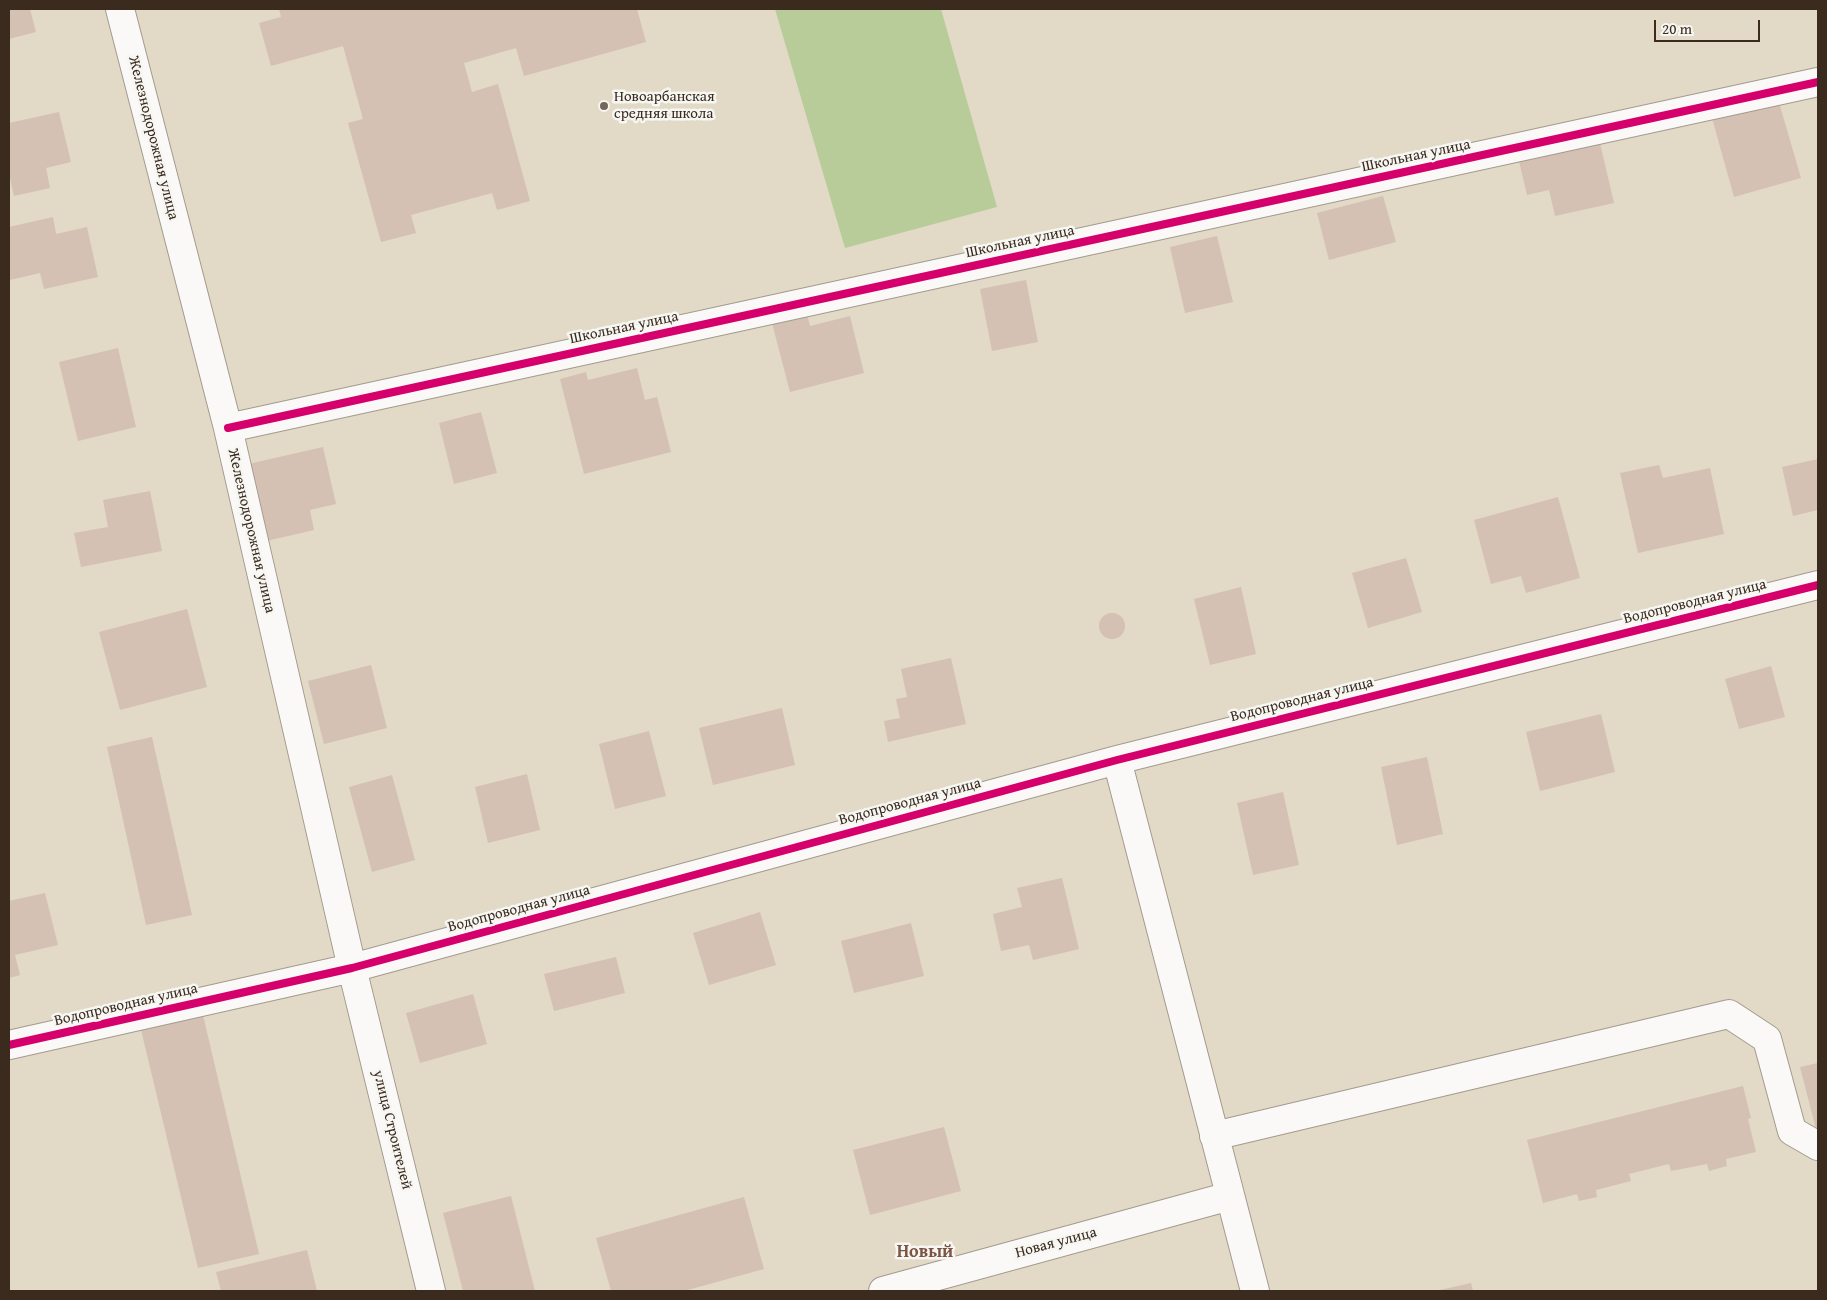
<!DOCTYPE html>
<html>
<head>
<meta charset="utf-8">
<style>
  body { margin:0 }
  #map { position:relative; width:1827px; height:1300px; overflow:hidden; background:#e2d9c7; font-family:"Gentium Book Plus",serif }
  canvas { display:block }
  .frame { position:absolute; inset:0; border:10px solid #3b2a1e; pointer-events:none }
  .scale { position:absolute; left:1654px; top:20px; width:106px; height:22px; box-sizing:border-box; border:2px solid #3b2a1e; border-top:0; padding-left:6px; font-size:15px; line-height:18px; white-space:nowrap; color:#3b2a1e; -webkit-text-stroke:4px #f6f6f2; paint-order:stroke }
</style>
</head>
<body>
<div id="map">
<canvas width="1827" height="1300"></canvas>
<div class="frame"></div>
<div class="scale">20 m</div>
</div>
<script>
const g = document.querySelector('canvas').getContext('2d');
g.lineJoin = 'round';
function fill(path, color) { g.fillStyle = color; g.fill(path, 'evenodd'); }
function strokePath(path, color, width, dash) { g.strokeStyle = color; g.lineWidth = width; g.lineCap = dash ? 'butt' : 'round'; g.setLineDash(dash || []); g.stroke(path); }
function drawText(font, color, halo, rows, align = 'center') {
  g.font = font + ' "Gentium Book Plus",serif'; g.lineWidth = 5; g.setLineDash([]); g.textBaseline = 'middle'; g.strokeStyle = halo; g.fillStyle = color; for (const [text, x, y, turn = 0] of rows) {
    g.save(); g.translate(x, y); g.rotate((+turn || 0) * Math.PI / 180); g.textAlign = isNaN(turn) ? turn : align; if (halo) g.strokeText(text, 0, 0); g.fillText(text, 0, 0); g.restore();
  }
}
const green = new Path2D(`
  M775,9H941L997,207L845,248Z`);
const building = new Path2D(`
  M9,9H30L36,32L9,39Z
  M279,9H637L646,42L524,76L516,48L464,63L472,92L498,84L530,201L497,210L492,193L411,215L416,233L381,242L348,123L363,119L343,46L271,66L259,23L281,17Z
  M1778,99L1801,178L1734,197L1712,118Z
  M59,112L71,162L46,168L50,188L14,196L9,174V123Z
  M1599,139L1614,203L1555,216L1549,190L1527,195L1518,157Z
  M1383,196L1396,242L1329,260L1317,213Z
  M53,217L56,234L87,227L98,277L44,289L40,273L10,280L9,227Z
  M1217,236L1233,302L1185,313L1170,247Z
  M1026,280L1038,342L992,351L980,289Z
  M807,314L810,326L850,316L864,373L790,392L772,323Z
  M118,348L136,427L78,441L59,362Z
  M637,368L645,400L657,397L671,452L584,474L560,379L586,372L588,380Z
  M481,412L497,473L454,484L439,423Z
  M323,447L336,504L310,510L314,530L262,542L244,465Z
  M1818,459V510L1793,516L1782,467Z
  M1659,465L1663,478L1710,468L1724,534L1638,553L1620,473Z
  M150,491L162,551L81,567L74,533L108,527L103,500Z
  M1558,497L1580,578L1526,593L1521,576L1491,584L1474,520Z
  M1406,558L1422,612L1368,628L1352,573Z
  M1241,587L1256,654L1210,665L1194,599Z
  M187,609L207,687L120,710L99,632Z
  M1099 626a13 13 0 1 1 26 0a13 13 0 1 1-26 0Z
  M951,658L966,724L888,742L884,721L900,718L896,699L907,697L901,669Z
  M371,665L387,728L324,744L308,681Z
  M1771,666L1785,717L1739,729L1725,679Z
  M782,708L795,765L713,785L699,728Z
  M1601,714L1615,772L1540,791L1526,732Z
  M649,731L666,796L615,809L599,744Z
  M152,737L192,915L146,925L107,747Z
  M1427,757L1443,834L1397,845L1381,767Z
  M527,774L540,830L488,843L475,787Z
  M392,775L415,860L372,872L349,787Z
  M1283,792L1299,865L1253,875L1237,803Z
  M1062,878L1079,949L1033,960L1029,945L1001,951L993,914L1022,907L1017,888Z
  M45,893L58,945L15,955L20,975L9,978V901Z
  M760,912L776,965L709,985L693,933Z
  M911,923L924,976L854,993L841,941Z
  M616,957L625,993L554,1011L544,974Z
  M473,994L487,1044L420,1063L406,1013Z
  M199,998L259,1254L198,1268L137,1013Z
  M1818,1063V1133H1817L1800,1067Z
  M1743,1086L1751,1118L1748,1119L1756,1152L1726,1159L1727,1166L1709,1171L1707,1164L1671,1171L1669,1164L1629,1174L1631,1181L1596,1190L1597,1197L1579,1201L1577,1194L1543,1203L1527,1140Z
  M944,1127L961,1191L870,1215L853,1150Z
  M511,1196L535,1291H463L443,1213Z
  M744,1197L764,1269L684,1291H611L596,1238Z
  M307,1250L317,1291H221L216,1272Z
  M1471,1283L1473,1291H1440V1290Z`);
const minor = new Path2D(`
  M120,9L228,428L352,968L431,1291
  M228,428L1818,82
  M1117,760L1255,1291
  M9,1045L352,968L1117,760L1818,585
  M1214,1136L1729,1014L1767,1039L1792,1131L1818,1146
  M883,1291L1230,1196`);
const cycleway = new Path2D(`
  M228,428L1818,82
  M9,1045L352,968L1117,760L1818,585`);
const markers = [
  [604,106,5,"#756759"]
];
const poiNames = [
  ["Новоарбанская",614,97],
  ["средняя школа",614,114]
];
const streetNames = [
  ["Железнодорожная улица",153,138,76],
  ["Школьная улица",1416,156,-12],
  ["Школьная улица",1020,242,-12],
  ["Школьная улица",624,328,-12],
  ["Железнодорожная улица",251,531,77],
  ["Водопроводная улица",1695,602,-14],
  ["Водопроводная улица",1302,700,-14],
  ["Водопроводная улица",910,802,-15],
  ["Водопроводная улица",519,909,-15],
  ["Водопроводная улица",126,1005,-13],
  ["улица Строителей",392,1130,76],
  ["Новая улица",1056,1243,-15]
];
const quarterNames = [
  ["Новый",925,1252]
];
fill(green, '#b7cc98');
fill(building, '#d4c1b3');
strokePath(minor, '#a29b8f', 30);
strokePath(minor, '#fbf9f7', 28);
strokePath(cycleway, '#d6006c', 8);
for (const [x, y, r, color] of markers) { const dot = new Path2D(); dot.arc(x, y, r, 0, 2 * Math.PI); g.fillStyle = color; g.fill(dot); strokePath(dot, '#f6f6f2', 2); }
drawText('15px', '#3b2a1e', '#f6f6f2', poiNames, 'left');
drawText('15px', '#3b2a1e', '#f6f6f2', streetNames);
drawText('bold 18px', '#7b5442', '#f6f6f2', quarterNames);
</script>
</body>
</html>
